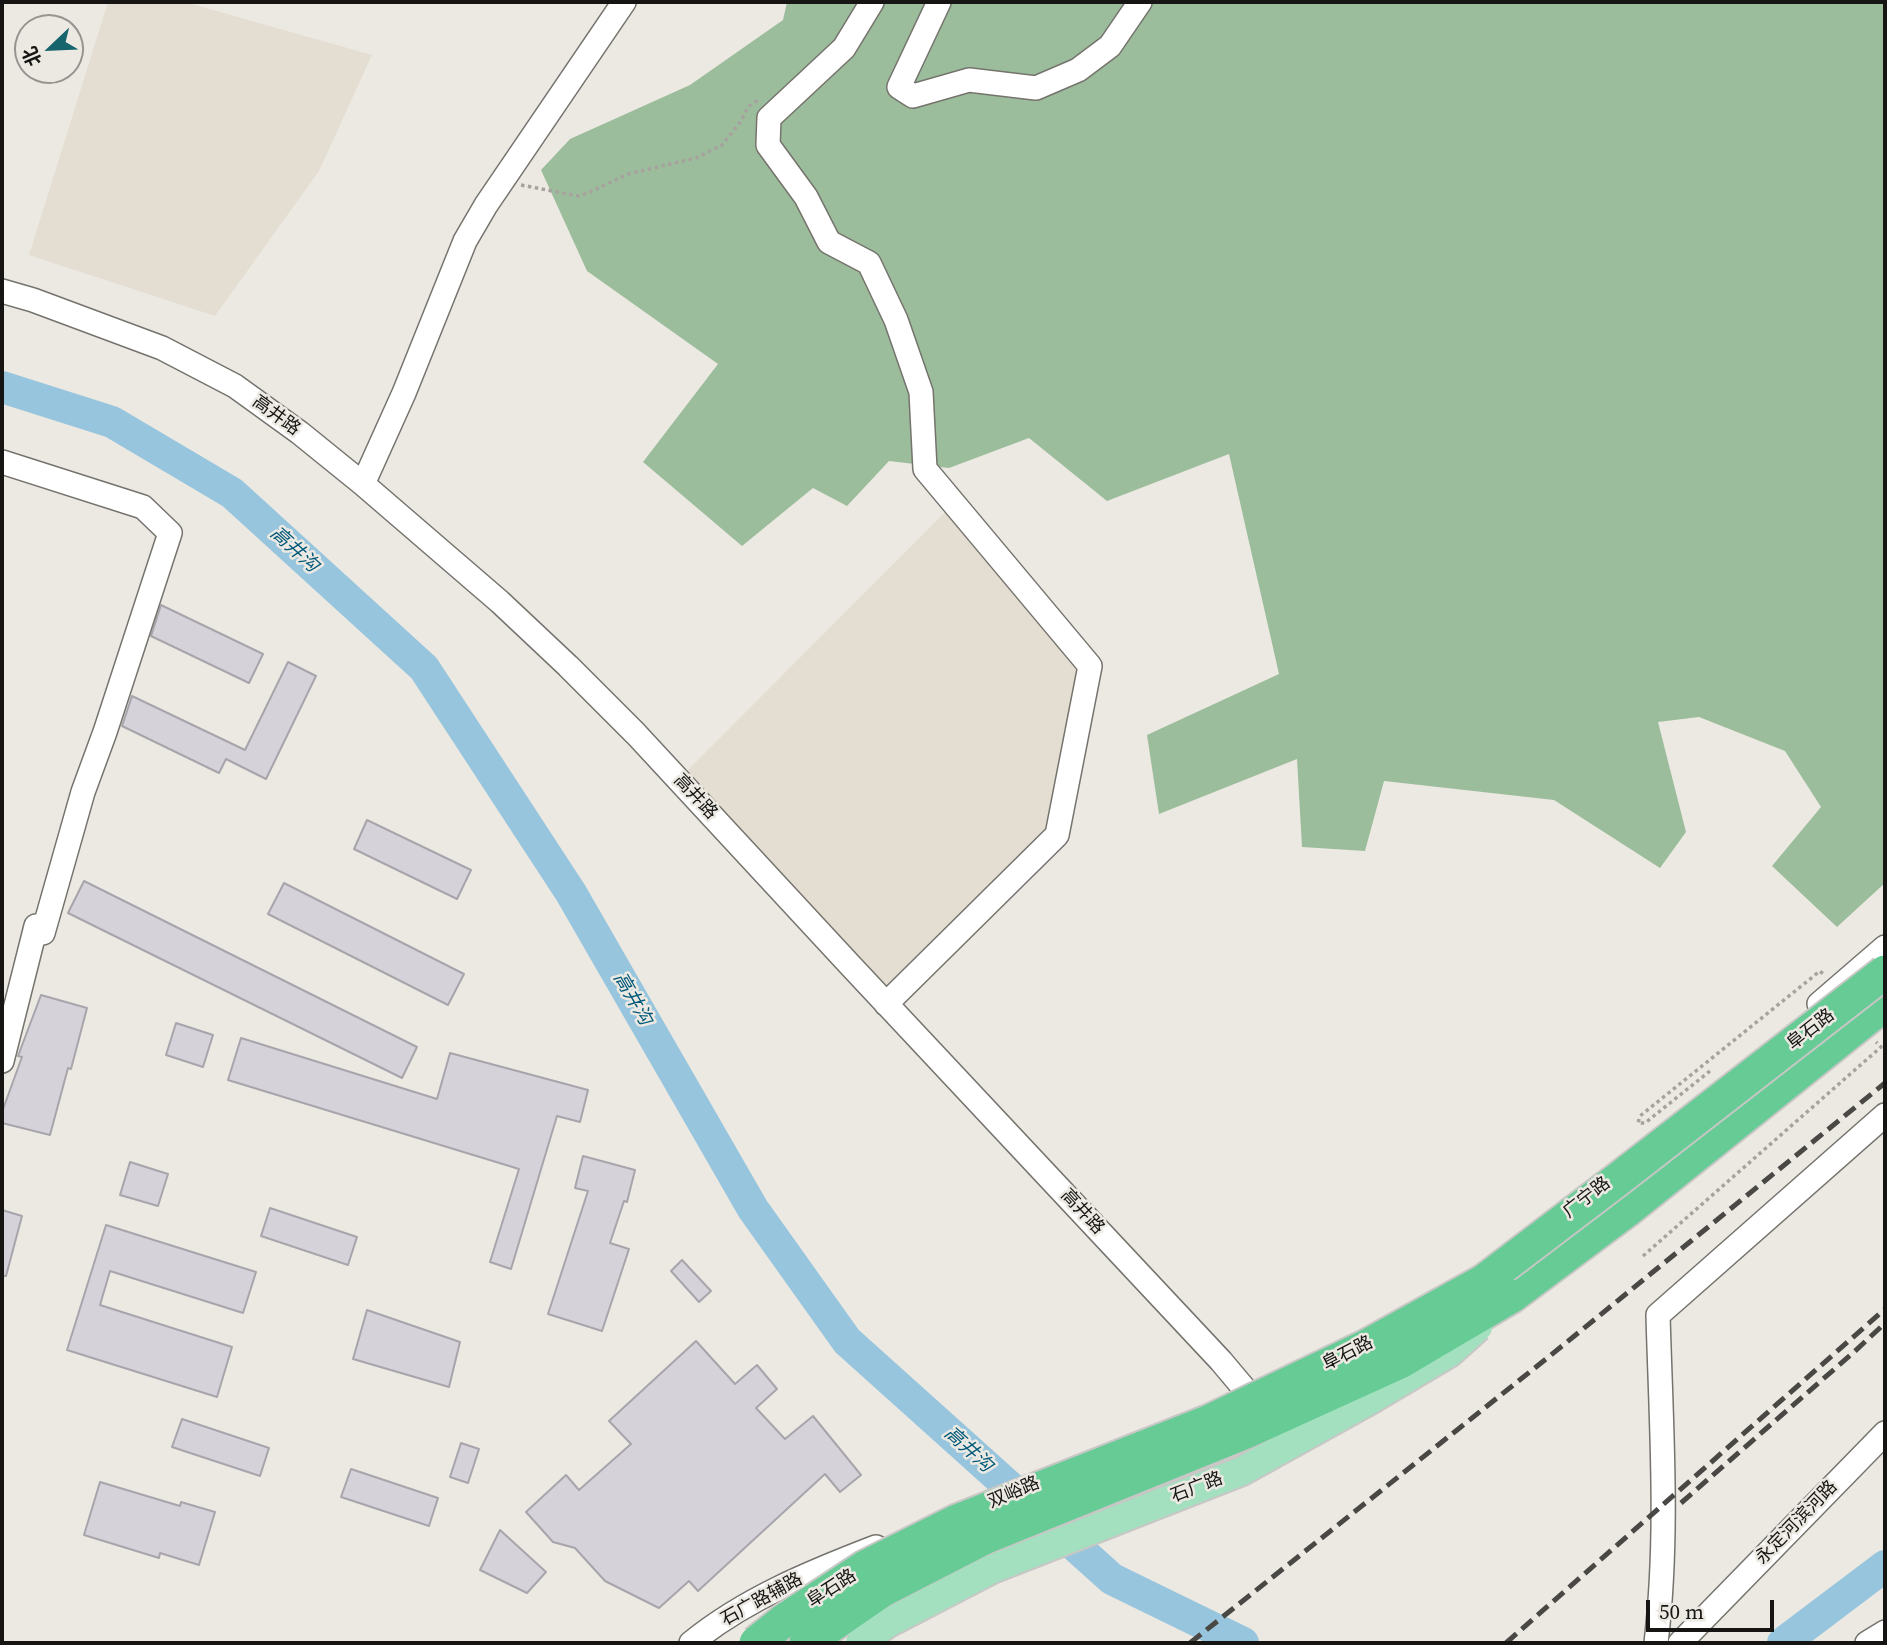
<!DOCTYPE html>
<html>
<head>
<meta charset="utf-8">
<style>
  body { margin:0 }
  #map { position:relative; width:1887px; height:1645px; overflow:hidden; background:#ece9e3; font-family:"Source Serif 4","Noto Sans SC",serif }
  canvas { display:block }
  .frame { position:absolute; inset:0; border:4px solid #161513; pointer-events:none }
  .north { position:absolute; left:14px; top:14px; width:70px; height:70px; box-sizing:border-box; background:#ece9e3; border:2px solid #969490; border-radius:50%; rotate:247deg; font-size:19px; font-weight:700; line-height:28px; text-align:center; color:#161513 }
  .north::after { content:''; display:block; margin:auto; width:24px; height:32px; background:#17656c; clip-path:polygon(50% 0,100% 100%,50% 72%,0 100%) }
  .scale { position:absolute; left:1646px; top:1600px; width:128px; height:32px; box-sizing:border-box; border:4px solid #161513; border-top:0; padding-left:9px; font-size:21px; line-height:24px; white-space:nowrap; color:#161513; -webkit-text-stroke:5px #ece9e3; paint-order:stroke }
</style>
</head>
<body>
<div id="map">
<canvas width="1887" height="1645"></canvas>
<div class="frame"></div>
<div class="north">北</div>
<div class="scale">50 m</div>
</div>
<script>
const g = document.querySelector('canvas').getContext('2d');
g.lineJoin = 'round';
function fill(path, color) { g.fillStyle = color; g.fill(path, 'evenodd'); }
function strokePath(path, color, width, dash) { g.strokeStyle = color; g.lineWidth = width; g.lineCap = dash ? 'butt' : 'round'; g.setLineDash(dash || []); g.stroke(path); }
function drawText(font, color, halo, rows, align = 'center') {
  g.font = font + ' "Source Serif 4","Noto Sans SC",serif'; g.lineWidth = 5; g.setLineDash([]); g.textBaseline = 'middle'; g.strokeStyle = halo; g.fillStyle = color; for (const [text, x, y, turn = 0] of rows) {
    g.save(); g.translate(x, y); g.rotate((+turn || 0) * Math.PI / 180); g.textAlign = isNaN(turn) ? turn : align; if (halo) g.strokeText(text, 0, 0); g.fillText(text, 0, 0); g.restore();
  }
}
const built = new Path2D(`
  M108,2H185L372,55L319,171L215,316L29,255Z
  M945,512L1077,667L1047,831L890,990L685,773Z`);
const forest = new Path2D(`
  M787,2H1885V740L1883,741L1885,751V883L1837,927L1772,866L1821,807L1785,751L1699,717L1658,722L1686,832L1660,868L1554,800L1384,781L1365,851L1302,847L1297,759L1159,814L1147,735L1279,674L1229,454L1107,501L1029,438L949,468L889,461L847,506L813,488L742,546L643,462L718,364L587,271L541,170L570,139L690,85L783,20Z`);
const river = new Path2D(`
  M2,387L112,422L232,493L424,668L571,893L753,1209L847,1341L1112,1579L1243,1643
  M1783,1643L1885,1566`);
const building = new Path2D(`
  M161,605L263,654L249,683L151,636Z
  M288,662L316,676L266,779L226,759L219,773L122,726L132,696L245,750Z
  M367,820L471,870L457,899L354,849Z
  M84,881L417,1047L402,1078L68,913Z
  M284,883L464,974L448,1005L268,914Z
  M41,995L87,1008L71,1069L68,1068L50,1135L2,1123V1112L22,1057L18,1056Z
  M176,1023L213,1035L203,1067L166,1055Z
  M241,1038L437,1099L450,1053L588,1090L580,1122L557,1116L511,1269L490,1262L519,1169L228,1080Z
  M583,1156L635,1170L627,1202L624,1201L610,1243L629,1249L602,1331L548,1314L588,1191L575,1188Z
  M130,1162L168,1174L158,1206L120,1195Z
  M270,1208L357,1237L348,1265L261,1236Z
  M2,1210L22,1216L6,1276H2Z
  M106,1225L256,1272L243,1313L110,1271L100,1305L232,1347L217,1397L67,1350Z
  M682,1260L711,1291L699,1302L671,1271Z
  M367,1310L460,1342L449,1387L353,1359Z
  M696,1341L735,1384L757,1365L777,1389L756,1408L785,1439L813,1416L861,1475L840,1492L825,1474L698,1591L689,1581L659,1608L605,1581L575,1548L553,1542L526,1512L566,1475L579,1490L631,1444L609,1421Z
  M182,1419L269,1448L260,1476L172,1447Z
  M461,1443L479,1449L468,1483L450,1477Z
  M351,1469L438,1498L429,1526L341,1497Z
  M100,1482L180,1506L181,1502L215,1512L199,1565L160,1553L159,1558L84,1535Z
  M500,1530L546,1572L527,1593L480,1570Z`);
const path = new Path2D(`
  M521,185L578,196L588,193L628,174L696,158L722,145L741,121L748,107L759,99
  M1710,1071L1645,1123H1638L1640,1116L1820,971L1823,974
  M1643,1256L1881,1047L1876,1042`);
const minor = new Path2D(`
  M872,2L844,48L769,118L768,145L806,197L829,242L869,263L896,320L921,392L925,469L1090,666L1057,835L886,1004
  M939,2L899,87L913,96L969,80L1036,88L1078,70L1110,46L1140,2
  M2,291L33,300L162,348L235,386L300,433L363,484L500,602L568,666L636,734L850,965L1221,1361L1263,1411
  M2,462L143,507L170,533L105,732L83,792L43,933L36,926L2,1061
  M363,484L404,393L465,241L486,205L624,2
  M1819,1004L1885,947
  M691,1643C745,1599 811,1572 876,1547
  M1656,1643C1669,1534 1661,1424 1658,1315L1885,1115
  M1680,1643L1885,1433
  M1867,1643L1885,1632`);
const highway = new Path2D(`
  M1512,1296L1626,1211L1885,1004`);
const rail = new Path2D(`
  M1681,1503L1854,1352L1883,1325
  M1190,1643L1551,1355L1885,1083
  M1506,1643L1885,1309`);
const majorBridge = new Path2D(`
  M860,1643L888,1623L992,1569L1242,1471L1370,1400L1449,1353L1478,1327`);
const highwayBridge = new Path2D(`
  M756,1643L786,1619L865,1567L957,1521L1210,1421L1365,1347L1484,1281L1617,1180L1885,972
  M806,1643L883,1590L984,1538L1246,1432L1400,1362L1512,1296`);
const streetNames = [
  ["高井路",276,416,36],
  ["高井路",695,797,47],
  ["阜石路",1811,1030,-38],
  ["广宁路",1587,1198,-38],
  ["高井路",1082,1212,47],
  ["阜石路",1348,1354,-27],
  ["石广路",1197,1488,-21],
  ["双峪路",1014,1493,-23],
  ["永定河滨河路",1797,1523,-46],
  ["阜石路",832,1589,-33],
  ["石广路辅路",762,1600,-29]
];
const waterNames = [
  ["高井沟",294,550,42],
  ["高井沟",632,999,60],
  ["高井沟",968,1450,42]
];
fill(built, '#e4ded2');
fill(forest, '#9cbd9b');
strokePath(river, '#97c5dd', 32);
fill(building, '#d5d3d9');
strokePath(building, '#a7a5ab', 2);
strokePath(minor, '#75736d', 26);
strokePath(highway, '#c7c7c6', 37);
strokePath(path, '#a6a39f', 3.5, [3.5, 3.5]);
strokePath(minor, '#fff', 23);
strokePath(highway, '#66cb94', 33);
strokePath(rail, '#494845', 5, [14, 7]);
strokePath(majorBridge, '#c7c7c6', 32, []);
strokePath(highwayBridge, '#c7c7c6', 37, []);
strokePath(majorBridge, '#a3e0bf', 28);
strokePath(highwayBridge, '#66cb94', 33);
drawText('18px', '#161513', '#ece9e3', streetNames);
drawText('italic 19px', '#005979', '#ece9e3', waterNames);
</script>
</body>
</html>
